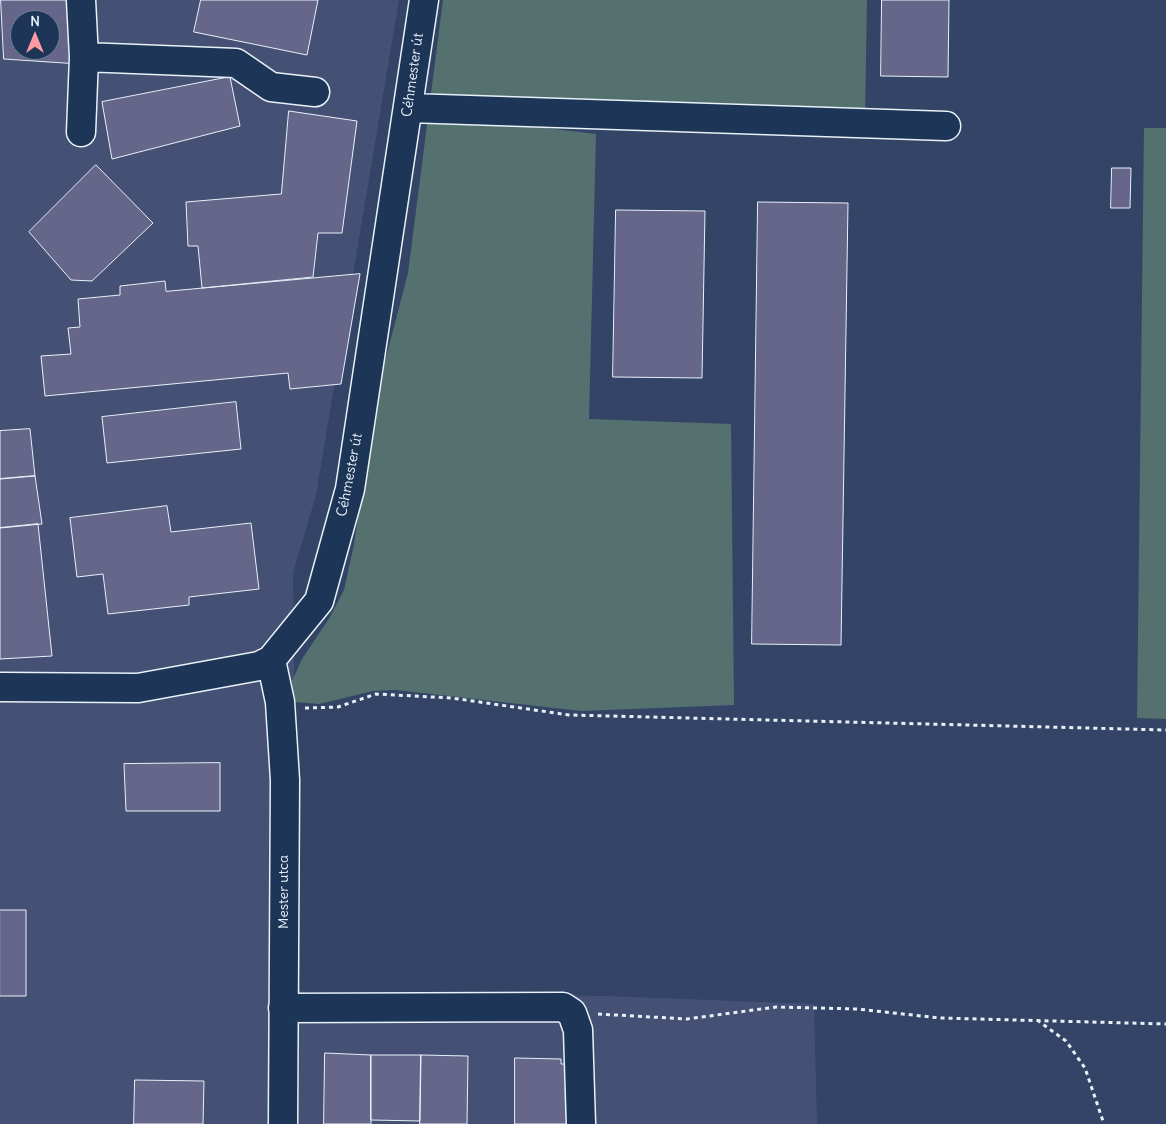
<!DOCTYPE html>
<html>
<head>
<meta charset="utf-8">
<style>
  body { margin:0 }
  #map { position:relative; width:1166px; height:1124px; overflow:hidden; background:#346; font-family:Delius,sans-serif }
  canvas { display:block }
  .north { position:absolute; left:10px; top:10px; width:50px; height:50px; box-sizing:border-box; background:#1d3557; border:1px solid #6e8097; border-radius:50%; rotate:0deg; font-size:14px; font-weight:700; line-height:20px; text-align:center; color:#e8f1f8 }
  .north::after { content:''; display:block; margin:auto; width:18px; height:22px; background:#ff9aa2; clip-path:polygon(50% 0,100% 100%,50% 72%,0 100%) }
</style>
</head>
<body>
<div id="map">
<canvas width="1166" height="1124"></canvas>
<div class="north">N</div>
</div>
<script>
const g = document.querySelector('canvas').getContext('2d');
g.lineJoin = 'round';
function fill(path, color) { g.fillStyle = color; g.fill(path, 'evenodd'); }
function strokePath(path, color, width, dash) { g.strokeStyle = color; g.lineWidth = width; g.lineCap = dash ? 'butt' : 'round'; g.setLineDash(dash || []); g.stroke(path); }
function drawText(font, color, halo, rows, align = 'center') {
  g.font = font + ' Delius,sans-serif'; g.lineWidth = 4; g.setLineDash([]); g.textBaseline = 'middle'; g.strokeStyle = halo; g.fillStyle = color; for (const [text, x, y, turn = 0] of rows) {
    g.save(); g.translate(x, y); g.rotate((+turn || 0) * Math.PI / 180); g.textAlign = isNaN(turn) ? turn : align; if (halo) g.strokeText(text, 0, 0); g.fillText(text, 0, 0); g.restore();
  }
}
const built = new Path2D(`
  M0,0H399L316,495L293,573L298,990L307,993L606,996L814,1004L817,1124H0ZM20,20H50V50H20Z`);
const green = new Path2D(`
  M443,0H867L865,119L436,115L596,134L589,419L731,424L734,705L581,711L396,690L373,691L319,704L296,702L293,697L292,681L302,659L330,617L344,590L354,544L377,392L408,273Z
  M1144,128H1166V719L1137,718Z`);
const building = new Path2D(`
  M1,0H74L79,64L4,59ZM20,20H50V50H20Z
  M201,0H318L307,55L194,32Z
  M882,0H949L948,77L881,76Z
  M230,77L240,126L112,159L102,102Z
  M289,111L357,121L342,233H318L313,277L202,288L198,246H188L186,202L281,194Z
  M96,165L153,223L92,281L71,280L29,232Z
  M1112,168H1131L1130,208H1111Z
  M758,202L848,203L841,645L752,644Z
  M616,210L705,211L702,378L613,377Z
  M360,274L341,384L290,389L288,373L45,396L41,356L71,354L68,328L80,327L78,299L120,295V286L165,281L166,291Z
  M236,402L241,449L107,463L102,417Z
  M30,429L35,476L0,479V431Z
  M35,476L42,524L0,528V479Z
  M167,506L171,532L251,523L259,589L189,597V605L108,614L103,574L77,577L70,518Z
  M38,524L52,656L0,659V528Z
  M220,763V811H126L124,764Z
  M0,910H26V996H0Z
  M325,1053L371,1055V1124H324Z
  M371,1055H421L420,1121L371,1120Z
  M421,1055L468,1056L467,1124H420Z
  M515,1058L561,1059V1064H575V1124H515Z
  M135,1080L204,1081L203,1124H134Z`);
const path = new Path2D(`
  M305,708L338,707L376,694L452,698L569,715L1166,730
  M598,1014L687,1019L776,1007L857,1009L940,1018L1166,1024
  M1037,1020L1066,1041L1085,1068L1104,1124`);
const minor = new Path2D(`
  M81,0L84,57L81,132
  M84,57L236,63L271,87L315,92
  M409,108L946,126
  M271,660L280,702L285,780L283,1124
  M0,687L138,688L259,666L271,660L319,601L350,489L424,0
  M283,1008L563,1007L572,1013L578,1030L581,1124`);
const streetNames = [
  ["Céhmester út",413,75,-82],
  ["Céhmester út",350,475,-79],
  ["Mester utca",284,892,-90]
];
fill(built, '#455174');
fill(green, '#547170');
fill(building, '#65668a');
strokePath(building, '#e8f1f8', 1);
strokePath(minor, '#e8f1f8', 31);
strokePath(path, '#e8f1f8', 3, [4, 4]);
strokePath(minor, '#1d3557', 28);
drawText('14px', '#e8f1f8', '#1d3557', streetNames);
</script>
</body>
</html>
